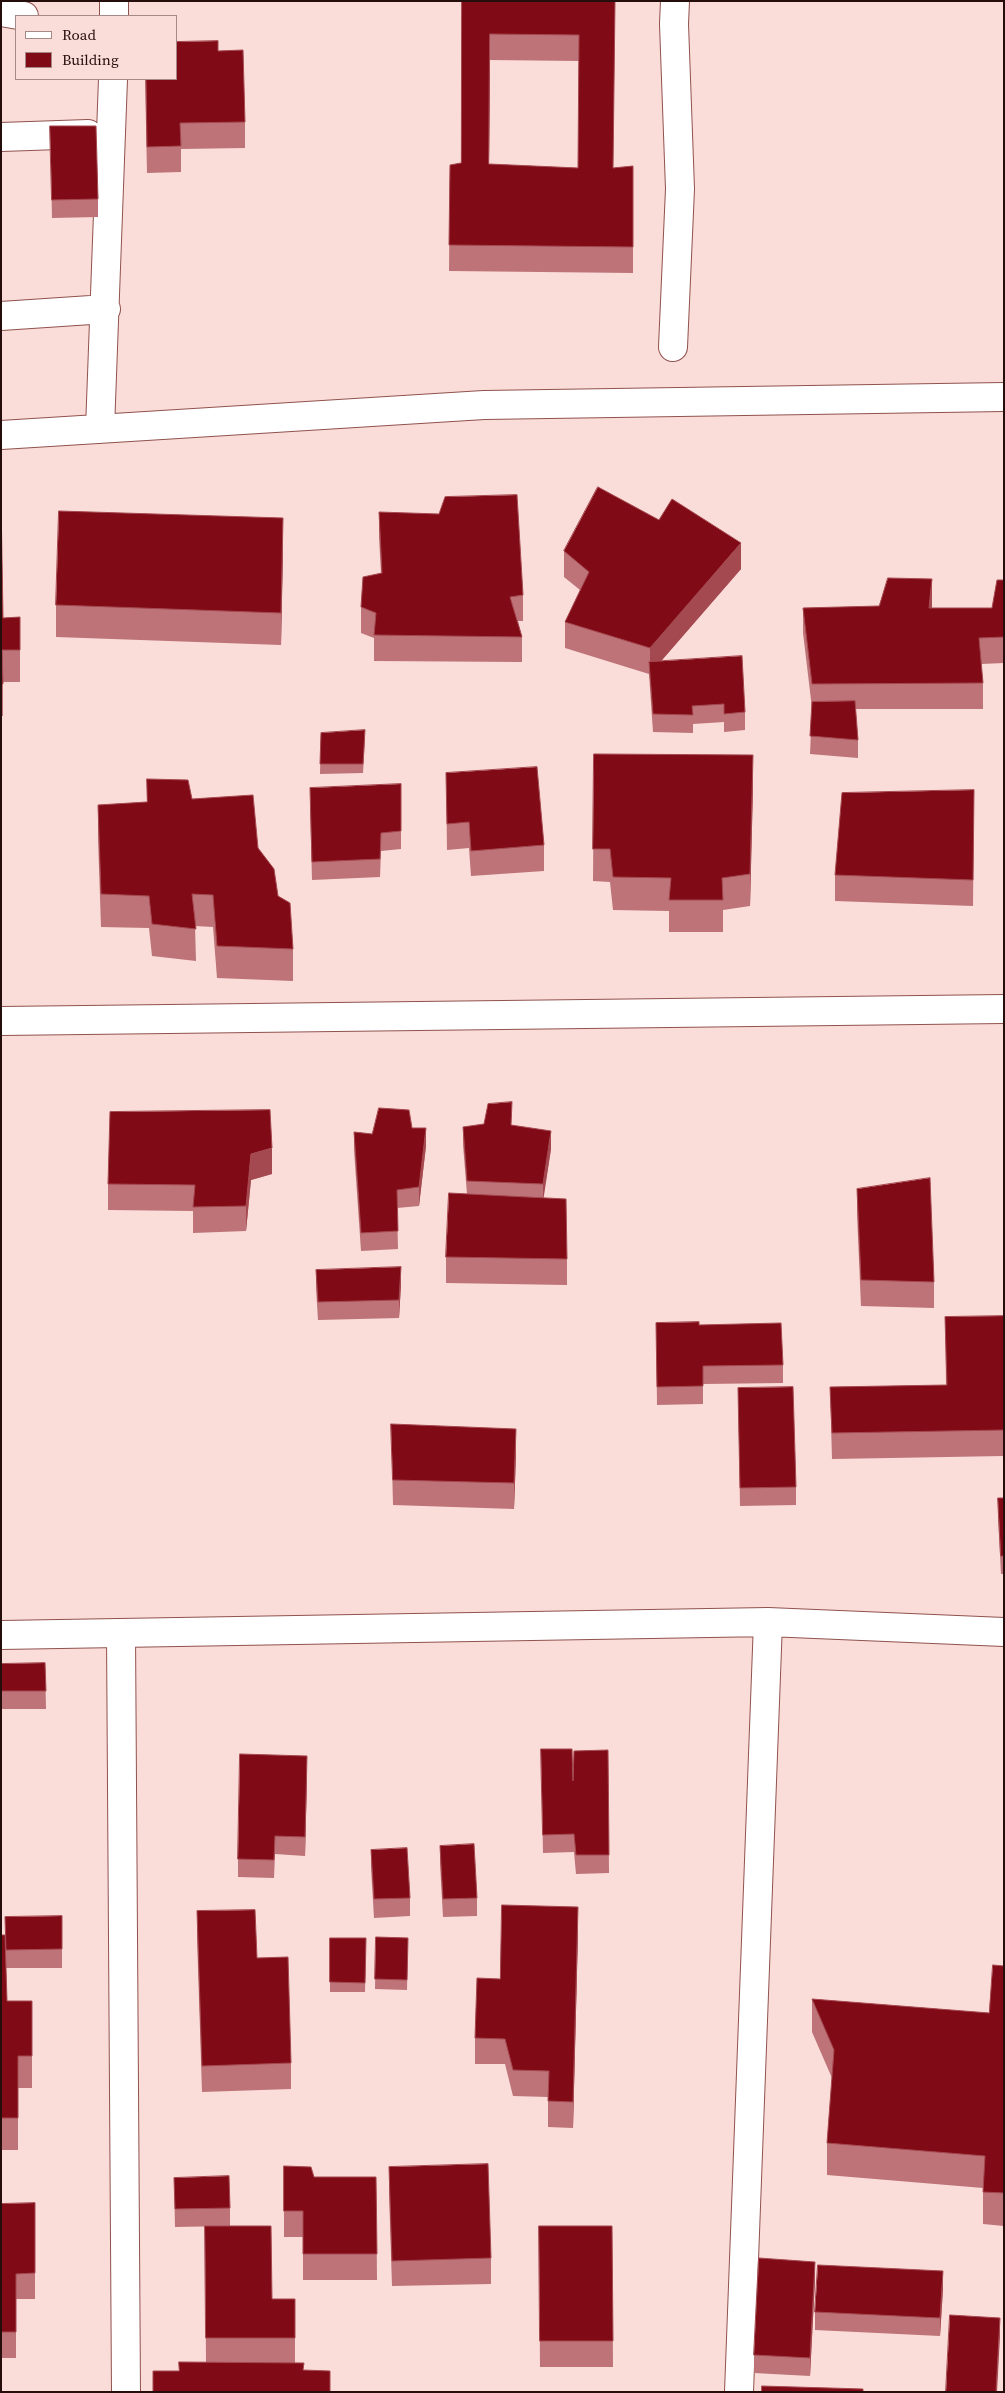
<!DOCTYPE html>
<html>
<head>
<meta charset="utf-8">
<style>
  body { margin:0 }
  #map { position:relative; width:1005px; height:2393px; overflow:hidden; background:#fadcd9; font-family:"Source Serif 4",serif }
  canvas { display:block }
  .frame { position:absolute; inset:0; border:2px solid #250d0c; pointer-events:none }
  .legend { position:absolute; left:15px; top:15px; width:162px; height:65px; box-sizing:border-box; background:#fadcd9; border:1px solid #a58987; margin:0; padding:6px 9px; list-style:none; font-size:15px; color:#250d0c }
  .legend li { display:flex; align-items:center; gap:10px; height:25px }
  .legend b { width:25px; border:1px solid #a58987 }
</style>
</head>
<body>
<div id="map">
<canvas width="1005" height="2393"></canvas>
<div class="frame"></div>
<ul class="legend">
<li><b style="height:6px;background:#fff"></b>Road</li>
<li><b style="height:14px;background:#800a16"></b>Building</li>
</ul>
</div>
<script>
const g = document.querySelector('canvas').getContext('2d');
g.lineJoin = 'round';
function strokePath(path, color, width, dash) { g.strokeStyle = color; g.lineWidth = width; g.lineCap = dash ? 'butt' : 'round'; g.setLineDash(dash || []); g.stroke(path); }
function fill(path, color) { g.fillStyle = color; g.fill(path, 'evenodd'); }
const minor = new Path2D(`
  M1,12L24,16
  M114,16V1
  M1,137L88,134
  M1,316L106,309
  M673,347L680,189L674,24L675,1
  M100,429L113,79
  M1,435L484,405L1004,397
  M1,1021L1004,1009
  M121,1633L126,2392
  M1,1635L768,1622L1004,1632
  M739,2392L768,1622`);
const wall = new Path2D(`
  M462,1H615L613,168L633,166V273L449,271L450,165L461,163ZM490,60L579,61L578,168L489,164Z
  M218,51L245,122V148L181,149V172L147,173L145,79H176Z
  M50,126L98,199V217L52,218Z
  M1,500L3,618L20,617V682H3V716H1Z
  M379,512L523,595V621H518L522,637V662L374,661V638L361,633V607L381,573L379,538Z
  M283,551L281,645L56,637V605Z
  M564,551L741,569L661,661L745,712V730L724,732V722L693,724V733L653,732L649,674L565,648V622L580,590L564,577Z
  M1004,580V663L981,664L983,683V709H855L858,740V758L810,754L812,708L803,633V608L932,605V608H992Z
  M321,733L365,739L363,773L320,774Z
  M594,754L753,787L750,906L723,910V932H669V911L613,910L610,882L593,881Z
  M446,773L544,845V871L471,876L469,848L447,850Z
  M401,784V849L381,851L380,877L312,880L310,806Z
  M974,790L973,906L835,901V875Z
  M192,799L258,848L278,896L293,949V981L217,978L213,927L195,926L196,961L152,956L149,928L101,927L98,838V805Z
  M511,1125L551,1149L543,1198L567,1259V1285L446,1283V1257L467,1194L463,1145V1127Z
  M412,1128L426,1146L419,1206L397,1208L398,1249L361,1251L354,1150V1132L372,1134Z
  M272,1174L251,1180L246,1231L193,1233V1211L108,1210V1184Z
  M857,1189L934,1282V1308L861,1306L857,1214Z
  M316,1270L401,1285L399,1318L318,1320L316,1288Z
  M1004,1316V1456L832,1459L830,1387L946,1385L945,1317Z
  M656,1323L699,1325L783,1365V1383L703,1384V1404L657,1405Z
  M738,1388L796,1487V1505L740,1506Z
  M391,1424L516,1455L514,1509L393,1505Z
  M998,1498H1004V1574H1001L998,1516Z
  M45,1663L46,1709H1V1664Z
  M541,1749L573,1781L608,1750L609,1873L576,1874L574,1852L543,1853Z
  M307,1774L305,1856L275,1854L274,1878L238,1877V1859Z
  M440,1846L477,1898V1916L443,1917L440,1864Z
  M371,1850L410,1898V1916L374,1918L371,1868Z
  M197,1911L257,1958L291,2063V2089L202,2092L197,1937Z
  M62,1916V1968H6L7,2001H32V2088H18V2150H1V1935H5Z
  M578,1933L573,2128L548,2127V2097L513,2096L505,2064H475V2038L500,1979Z
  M376,1937L408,1938L407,1990L375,1989Z
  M330,1938H366L365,1992H330Z
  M1004,1966V2226L983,2224V2188L827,2175V2143L832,2078L812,2032V1999L989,2013Z
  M284,2166L314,2177H376L377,2280H303V2237H284Z
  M389,2167L491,2258V2284L392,2286L389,2193Z
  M174,2178L230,2208V2226L175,2227Z
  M35,2203V2299H16V2358H1V2204Z
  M205,2226L272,2299H295V2363L179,2371L206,2362Z
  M539,2226H612L613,2367H540Z
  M815,2280L810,2376L754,2373V2355Z
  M943,2289L940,2336L815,2330V2312Z`);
const shadedWall = new Path2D(`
  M283,518V551L281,645V613Z
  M741,543V569L650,674V648Z
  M932,579V605L929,634V608Z
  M753,755V787L750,906V874Z
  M426,1128V1146L419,1206V1187Z
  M551,1131V1149L543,1202V1184Z
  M272,1148V1174L251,1180L246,1231V1206L251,1154Z
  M401,1267V1285L399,1318V1300Z
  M516,1429V1455L514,1509V1483Z
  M307,1756V1774L305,1856V1837Z
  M578,1907V1933L573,2128V2102Z
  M815,2262V2280L810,2376V2358Z
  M943,2271V2289L940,2336V2318Z
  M1000,2318V2336L997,2392H996Z`);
const building = new Path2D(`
  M462,1H615L613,168L633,166V247L449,245L450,165L461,163ZM490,34L579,35L578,168L489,164Z
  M218,41V51L243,50L245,122L180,123L181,146L147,147L146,79H176V42Z
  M50,126H96L98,199L52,200Z
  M598,487L659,520L672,499L741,543L650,648L565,622L589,572L564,551Z
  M517,495L523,595L510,597L522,637L374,635L376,613L361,607L363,577L382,573L379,512L439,514L445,497Z
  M1,500L3,618L20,617V650H2L3,684H1Z
  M59,511L283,518L281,613L56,605Z
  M888,578L932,579L929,608H992L997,580H1004V637L979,638L983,683L812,684L803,608L879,606Z
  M742,656L745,712L724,714V704L692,706L693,715L653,714L649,662Z
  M855,701L858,740L810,736L812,702Z
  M365,730L363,764H320L321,733Z
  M594,754L753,755L750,874L722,878L723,900H669L671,878L613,877L610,849H593Z
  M537,767L544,845L471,851L469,822L447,824L446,773Z
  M147,779L188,780L192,799L253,795L258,848L274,869L278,896L290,903L293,949L217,946L213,895L192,894L196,929L152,924L149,896L101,894L98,805L147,802Z
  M401,784V831L381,833L380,859L312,862L310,788Z
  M974,790L973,880L835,875L842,793Z
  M512,1102L511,1125L551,1131L543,1184L467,1181L463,1127L484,1124L488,1104Z
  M379,1108L409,1110L412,1128H426L419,1187L397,1190L398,1231L361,1233L354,1132L372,1134Z
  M270,1110L272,1148L251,1154L246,1206L193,1207L195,1185L108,1184L110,1112Z
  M930,1178L934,1282L861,1280L857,1189Z
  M449,1193L566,1199L567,1259L446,1257Z
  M401,1267L399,1300L318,1302L316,1270Z
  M1004,1316V1430L832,1433L830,1387L947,1385L945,1317Z
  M699,1322V1325L781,1323L783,1365L703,1366V1386L657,1387L656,1323Z
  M793,1387L796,1487L740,1488L738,1388Z
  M391,1424L516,1429L514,1483L393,1480Z
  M998,1498H1004V1556H1001Z
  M45,1663L46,1691H1V1664Z
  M541,1749H572L573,1781L574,1751L608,1750L609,1855H576L574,1834L543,1835Z
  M240,1754L307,1756L305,1837L275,1836L274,1860L238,1859Z
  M474,1844L477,1898L443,1899L440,1846Z
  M407,1848L410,1898L374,1899L371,1850Z
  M502,1905L578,1907L573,2102L548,2101L549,2071L513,2070L505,2039L475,2038L477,1978L500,1979Z
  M255,1910L257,1958L288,1957L291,2063L202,2066L197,1911Z
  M62,1916V1949L6,1950L5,1917Z
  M1,1935H5L7,2001H32V2056H18V2118H1Z
  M376,1937L408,1938L407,1980L375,1979Z
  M330,1938H366L365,1983L330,1982Z
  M993,1965L1004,1966V2193L983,2192L985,2156L827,2143L834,2050L812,1999L989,2013Z
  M488,2164L491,2258L392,2261L389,2167Z
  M284,2166L311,2167L314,2177H376L377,2254H303V2211H284Z
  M229,2176L230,2208L175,2209L174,2178Z
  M35,2203V2273L16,2274V2332H1V2204Z
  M205,2226H271L272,2299H295V2338H206Z
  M539,2226H612L613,2341H540Z
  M759,2258L815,2262L810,2358L754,2355Z
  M818,2265L943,2271L940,2318L815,2312Z
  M950,2315L1000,2318L996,2392H946Z
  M179,2362L304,2363L303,2370L330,2371V2392H153V2371H179Z
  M762,2386L863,2389V2392H762Z`);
strokePath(minor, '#90524e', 30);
strokePath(minor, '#fff', 28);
fill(wall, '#bd7378');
fill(shadedWall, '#a54950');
fill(building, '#800a16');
strokePath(building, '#a54950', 1);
</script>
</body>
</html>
